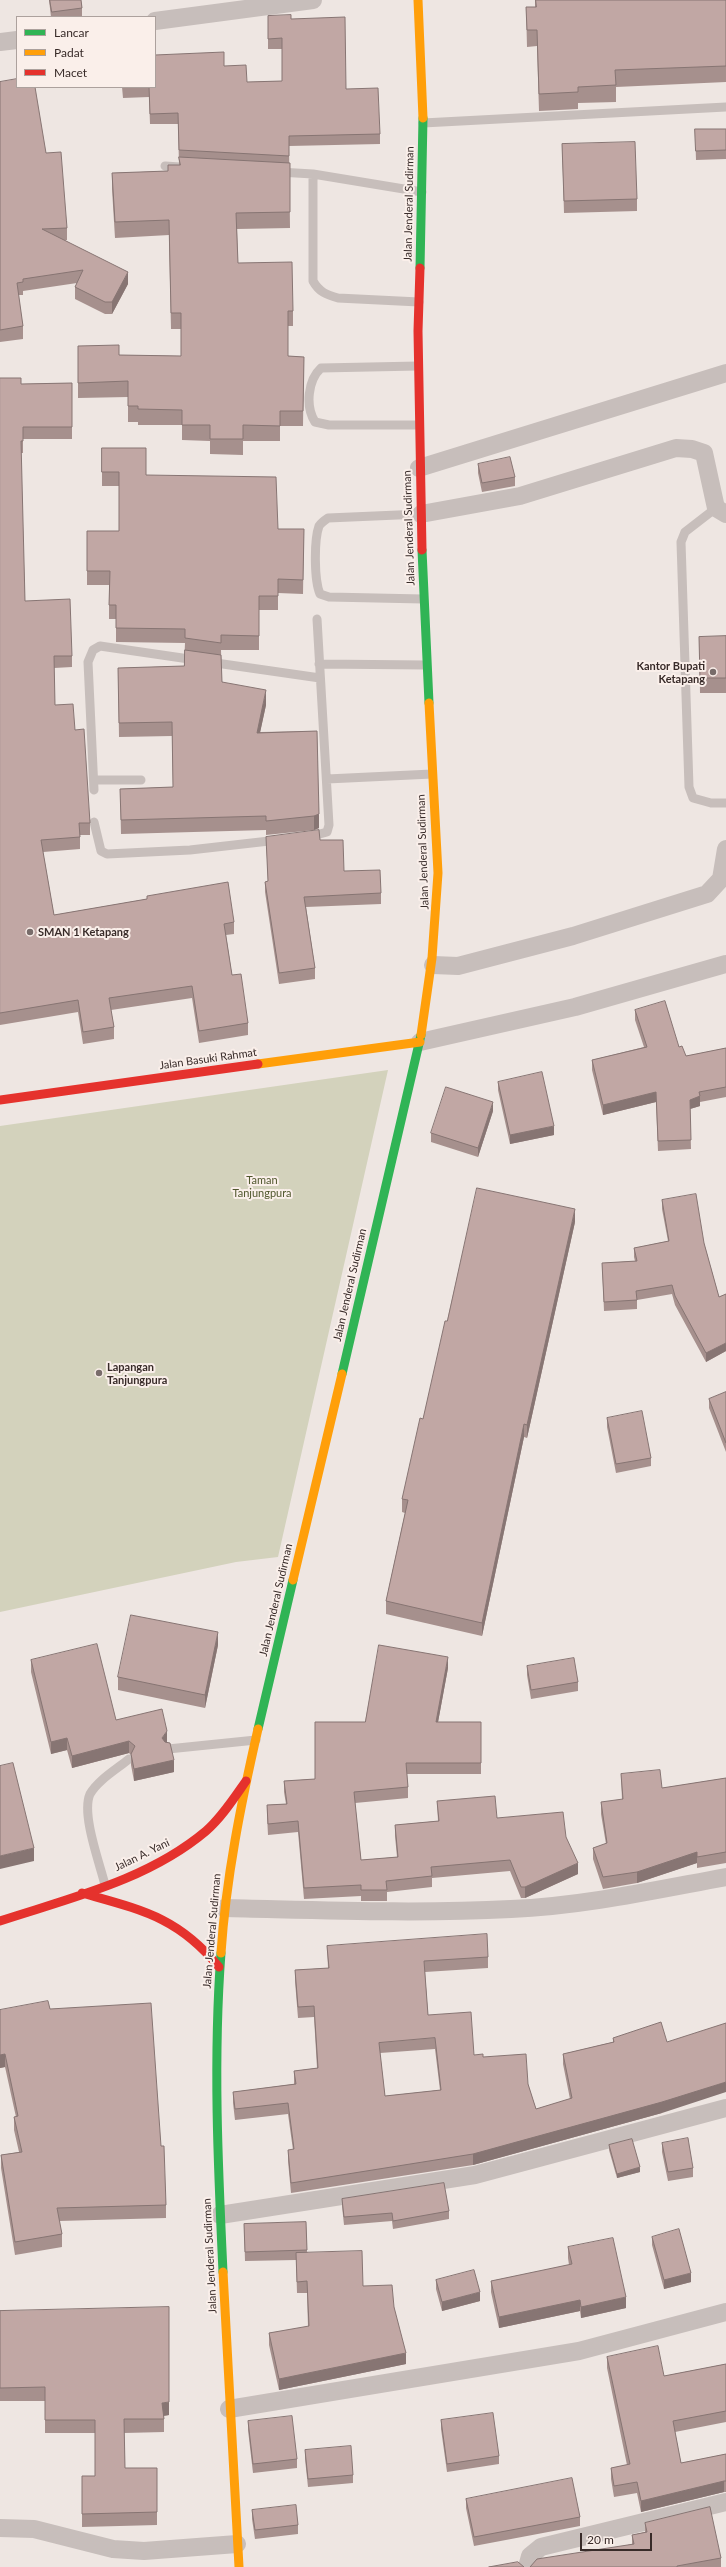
<!DOCTYPE html>
<html>
<head>
<meta charset="utf-8">
<style>
  body { margin:0 }
  #map { position:relative; width:726px; height:2567px; overflow:hidden; background:#eee6e2; font-family:Lato,sans-serif }
  canvas { display:block }
  .legend { position:absolute; left:16px; top:16px; width:140px; height:72px; box-sizing:border-box; background:#faefea; border:1px solid #aca19d; margin:0; padding:5px 7px; list-style:none; font-size:12px; color:#382b29 }
  .legend li { display:flex; align-items:center; gap:8px; height:20px }
  .legend b { width:20px; border:1px solid #aca19d }
  .scale { position:absolute; left:580px; top:2533px; width:72px; height:18px; box-sizing:border-box; border:2px solid #382b29; border-top:0; padding-left:5px; font-size:12px; line-height:14px; white-space:nowrap; color:#382b29; -webkit-text-stroke:3px #faefea; paint-order:stroke }
</style>
</head>
<body>
<div id="map">
<canvas width="726" height="2567"></canvas>
<ul class="legend">
<li><b style="height:5px;background:#30b455"></b>Lancar</li>
<li><b style="height:5px;background:#ff9f0a"></b>Padat</li>
<li><b style="height:5px;background:#e5322d"></b>Macet</li>
</ul>
<div class="scale">20 m</div>
</div>
<script>
const g = document.querySelector('canvas').getContext('2d');
g.lineJoin = 'round';
function fill(path, color) { g.fillStyle = color; g.fill(path, 'evenodd'); }
function strokePath(path, color, width, dash) { g.strokeStyle = color; g.lineWidth = width; g.lineCap = dash ? 'butt' : 'round'; g.setLineDash(dash || []); g.stroke(path); }
function drawText(font, color, halo, rows, align = 'center') {
  g.font = font + ' Lato,sans-serif'; g.lineWidth = 4; g.setLineDash([]); g.textBaseline = 'middle'; g.strokeStyle = halo; g.fillStyle = color; for (const [text, x, y, turn = 0] of rows) {
    g.save(); g.translate(x, y); g.rotate((+turn || 0) * Math.PI / 180); g.textAlign = isNaN(turn) ? turn : align; if (halo) g.strokeText(text, 0, 0); g.fillText(text, 0, 0); g.restore();
  }
}
const green = new Path2D(`
  M388,1070L278,1557L236,1562L0,1612V1126Z`);
const lane = new Path2D(`
  M423,123L726,107
  M165,166L180,167
  M279,172L313,174
  M419,302L338,298C327,295 319,292 313,281V174L422,192
  M418,366L321,368C308,380 305,406 315,422L329,425H419
  M716,508L685,532L681,542L689,787L693,798L711,803H726
  M421,514L328,518C325,520 321,523 319,526C314,540 314,580 320,594L329,597L423,599
  M209,662L320,678
  M319,664L426,665
  M327,779L432,774
  M94,780H141
  M94,790L88,662L93,650L100,646L196,660
  M94,822L101,851L107,854L190,850L278,840
  M309,837L327,832L329,825L317,619
  M168,1749L256,1740
  M105,1885C100,1864 81,1814 90,1794C98,1780 117,1769 129,1759`);
const street = new Path2D(`
  M155,21L313,0
  M0,42L17,40
  M419,468L726,373
  M421,514L520,496L676,448L692,449L704,453L716,508L726,514
  M433,965L458,966L573,936L707,894L721,879L726,849
  M420,1042L575,1007L726,964
  M224,1908C319,1910 415,1914 511,1909C583,1906 655,1890 726,1877
  M220,2215L475,2175L726,2108
  M229,2409L579,2351L726,2312
  M0,2528L34,2529L113,2549L144,2551L237,2544
  M527,2567L530,2556L541,2547L726,2502`);
const fast = new Path2D(`
  M420,268L423,118
  M422,550L429,703
  M342,1374L421,1035
  M258,1729L293,1580
  M221,1953C213,2059 218,2166 223,2272`);
const slow = new Path2D(`
  M418,0L423,118
  M421,1035L432,958L438,873L429,703
  M258,1064L420,1042
  M293,1580L342,1374
  M221,1953C226,1878 241,1803 258,1729
  M223,2272L239,2567`);
const jam = new Path2D(`
  M420,268L418,331L422,550
  M0,1100L258,1064
  M82,1893C142,1910 178,1917 219,1967
  M0,1921C70,1898 148,1880 206,1831C222,1817 234,1798 246,1781`);
const wall = new Path2D(`
  M49,0H81L82,8V17H51Z
  M535,0H726V82L616,87V102L578,103V109L539,111L537,46L527,47L526,7H535Z
  M268,16L291,19L346,89L380,134V144L289,146L290,228L237,229L238,263L293,311V326H288V356L304,357L303,426H280V441H243V455L210,454V441L182,440V425H138V422H128V397L78,398V346L119,355L181,356V329H171L169,235L115,238L112,189V173L168,171L179,165L178,124H150L149,97L123,98L122,87H155L224,66L247,82L282,81V49H268Z
  M0,82L46,153L67,228V240H65L128,284L112,314H105L75,299V287L77,283L23,291V295H18L23,326V339L0,342Z
  M695,129H726V159L696,160Z
  M562,144L637,199V211L564,213Z
  M0,378L21,384L72,383V439H23V453H21L25,601L72,656V667L54,668L55,705L75,730L90,823V835H80V849L43,852L54,915L147,899V896L234,922V934L226,935L232,975L248,1023V1035L199,1043L192,998L111,1010L114,1027V1039L83,1044L78,1012L0,1025Z
  M102,448L146,475L278,529H304L303,594L278,593V610H259V650H221L222,682L266,705L260,732L317,731L319,828L314,830L266,835V830L121,834L120,789L173,787L172,736L119,737L118,668L184,666L185,643L116,642V619H109V585H87V531H119V486H102Z
  M478,464L515,477V486L482,492L478,473Z
  M726,636V693H700L699,637Z
  M266,837L320,840L344,871L381,893V904L306,907L315,968V979L279,984L265,892V882L268,881Z
  M635,1010L679,1047L686,1056L726,1048V1097L700,1102V1106L690,1109L691,1149L658,1151L656,1102L603,1115L592,1070V1060L644,1047L635,1020Z
  M498,1082L554,1135L510,1144L498,1090Z
  M493,1111L478,1157L431,1142V1133Z
  M662,1200L704,1243L719,1297L726,1294V1351L706,1362L675,1305L672,1294L637,1300V1309L604,1311L602,1263L635,1261L634,1257V1248L668,1241L662,1209Z
  M575,1222L527,1438L524,1437L482,1636L386,1614V1601L405,1513L402,1512V1499L423,1419L447,1321Z
  M726,1392V1452L709,1408V1399Z
  M607,1418L651,1458V1466L616,1473L607,1427Z
  M218,1645L205,1708L118,1690V1677Z
  M31,1660L116,1720L167,1743L174,1772L134,1781L131,1765V1755L129,1753L72,1768L67,1750L51,1754L31,1672Z
  M527,1666L578,1682V1691L531,1699L527,1675Z
  M448,1668L438,1722H481V1774H407L408,1787V1798L355,1803L361,1860L397,1857L395,1836V1825L438,1821L437,1801L566,1837L578,1874L525,1898H521L510,1871L432,1878V1887L387,1892V1901H361V1896L304,1899L298,1832L268,1835L267,1816V1805L286,1804L284,1792V1781L315,1779L365,1722Z
  M621,1774L662,1788L726,1778V1863L697,1868V1863L637,1883L603,1889L593,1859V1848L606,1844L601,1814V1802L622,1800Z
  M327,1946L488,1957V1968L425,1972L428,2015L474,2055L483,2057L528,2084L536,2109L570,2099L563,2064V2054L613,2042V2038L662,2113L473,2165L291,2193L288,2161V2150H293L288,2114L235,2120L233,2103V2092L294,2084V2071L317,2068L314,2017L298,2018L295,1981V1970L328,1968ZM435,2049L440,2090L385,2096L380,2053Z
  M50,2009L161,2146L166,2205V2218L59,2221L62,2234V2247L15,2255L1,2168V2155L19,2152L14,2130V2117H16L5,2067L0,2068V2010Z
  M662,2143L693,2168V2177L668,2181L662,2152Z
  M609,2145L640,2172L617,2178L609,2150Z
  M342,2199L449,2211V2219L393,2229L392,2221L344,2225L342,2206Z
  M306,2222L307,2252L363,2286L394,2307L406,2364L279,2390L269,2345V2333L308,2327L307,2293H297L296,2260L245,2261L244,2224Z
  M652,2237L691,2282L664,2289L652,2245Z
  M568,2247L626,2308L581,2318L580,2311L499,2328L491,2292V2281L569,2265L568,2258Z
  M436,2280L480,2301L442,2311L436,2289Z
  M0,2311L169,2415L164,2416V2432L124,2433L125,2468H157V2525L82,2527V2476H95V2433H45V2401H0Z
  M607,2357L664,2376L726,2364V2422L675,2432L681,2463L726,2454V2492H724L641,2512L637,2493L614,2497L611,2479V2468L627,2465L607,2368Z
  M441,2420L499,2456V2464L447,2472L441,2429Z
  M248,2421L297,2459V2468L253,2473L248,2430Z
  M305,2450L353,2475V2483L308,2487L305,2459Z
  M466,2499L580,2517V2526L474,2546L466,2508Z
  M252,2510L298,2525V2534L255,2539L252,2519Z
  M645,2523L721,2558V2567H530L632,2544V2535L645,2532Z`);
const shadedWall = new Path2D(`
  M128,272V284L112,314V302Z
  M266,690V705L257,747V733Z
  M319,814V828L314,830V816Z
  M656,1092V1102L603,1115V1105Z
  M700,1096V1106L690,1109V1100Z
  M493,1102V1111L478,1157V1148Z
  M554,1126V1135L510,1144V1135Z
  M575,1209V1222L527,1438V1425Z
  M726,1343V1351L706,1362V1353Z
  M524,1424V1437L482,1636V1623Z
  M218,1632V1645L205,1708V1695Z
  M448,1657V1668L436,1733V1722Z
  M167,1731V1743L162,1750V1738Z
  M67,1738V1750L51,1754V1742Z
  M129,1741V1753L72,1768V1756Z
  M174,1760V1772L134,1781V1769Z
  M34,1848V1861L0,1869V1856Z
  M697,1852V1863L637,1883V1872Z
  M578,1863V1874L525,1898V1887Z
  M5,2054V2067L0,2068V2055Z
  M726,2082V2092L662,2113L473,2165V2154Z
  M640,2167V2172L617,2178V2174Z
  M691,2273V2282L664,2289V2280Z
  M480,2292V2301L442,2311V2302Z
  M626,2297V2308L581,2318V2307Z
  M580,2300V2311L499,2328V2317Z
  M406,2353V2364L279,2390V2379Z
  M169,2402V2415L162,2416V2403Z
  M724,2481V2492L641,2512V2501Z`);
const building = new Path2D(`
  M50,0H81L82,8L52,12Z
  M536,0H726V66L615,70L616,85L578,87V92L539,94L537,30H527L526,7H536Z
  M291,15V19L345,17L346,89L378,88L380,134L289,136V156L179,150L178,113L150,114L149,87H155V55L224,52V66L246,65L247,82L282,81V38L268,39V16Z
  M17,79V87H35L46,153L61,152L67,228L42,229L128,272L112,302H105L75,287L83,270L23,279V282L17,283L23,326L0,330V82Z
  M695,129H726V150L696,151Z
  M635,142L637,199L564,201L562,144Z
  M179,157L290,163V212L236,213L238,263L292,262L293,311H288V356L304,357L303,411H280V426L243,425V439H210V425H182V410L138,409V406H128V381L78,383V346L119,345V355L181,356V313H171L169,220L115,222L112,173L168,171V165H180Z
  M0,378H21V384L72,383V427H23V441H21L25,601L70,599L72,656H54L55,705L73,704L75,730L84,729L90,823H79L80,837L41,840L54,915L147,899V896L228,882L234,922L224,924L232,975L241,974L248,1023L199,1031L192,986L109,998L114,1027L83,1032L78,1000L0,1013Z
  M102,448H146V475L276,477L278,529H304L303,580L278,579V596H259V636L221,635V643L185,638V629L116,628V605H109L110,571H87V531H119V472H102Z
  M510,457L515,477L482,483L478,464Z
  M726,636V678H700L699,637Z
  M185,650L221,655L222,682L266,690L257,733L317,731L319,814L314,816L266,821V816L121,820L120,789L173,787L172,722L119,723L118,668L184,666Z
  M319,830L320,840H343L344,871L380,870L381,893L304,897L315,968L279,973L265,882L268,881L266,837Z
  M665,1001L679,1047L682,1046L686,1056L726,1048V1087L699,1092L700,1096L690,1100L691,1140L658,1141L656,1092L603,1105L592,1060L647,1047L635,1010Z
  M542,1072L554,1126L510,1135L498,1082Z
  M446,1087L493,1102L478,1148L431,1133Z
  M477,1188L575,1209L527,1425L524,1424L482,1623L386,1601L408,1500L402,1499L420,1418L423,1419L445,1321H447Z
  M696,1194L704,1243L719,1297L726,1294V1343L706,1353L675,1296L672,1285L636,1291L637,1300L604,1302L602,1263L637,1261L634,1248L669,1241L662,1200Z
  M726,1392V1443L709,1399Z
  M642,1411L651,1458L616,1464L607,1418Z
  M131,1615L218,1632L205,1695L118,1677Z
  M97,1644L116,1720L162,1709L167,1731L162,1738L165,1742L170,1743L174,1760L134,1769L131,1754L135,1746L129,1741L72,1756L67,1738L51,1742L31,1660Z
  M379,1645L448,1657L436,1722H481V1763H406L408,1787L354,1792L361,1860L398,1857L395,1825L439,1821L437,1801L495,1796L497,1818L563,1812L566,1837L578,1863L525,1887H521L510,1860L431,1867L432,1876L386,1881L387,1890H361V1885L304,1888L298,1821L268,1824L267,1805L287,1804L284,1781L315,1779V1722H365Z
  M574,1658L578,1682L531,1690L527,1666Z
  M13,1763L34,1848L0,1856V1766Z
  M660,1770L662,1788L726,1778V1852L697,1857V1852L637,1872L603,1877L593,1848L607,1843L601,1802L623,1799L621,1774Z
  M487,1934L488,1957L424,1961L428,2015L471,2012L474,2055L483,2054V2057L526,2054L528,2084L536,2109L572,2098L563,2054L614,2042L613,2038L661,2022L667,2042L726,2023V2082L662,2102L473,2154L291,2183L288,2150L294,2149L288,2103L235,2109L233,2092L296,2084L294,2071L318,2068L314,2006L298,2007L295,1970L329,1968L327,1946ZM435,2038L441,2090L385,2096L379,2043Z
  M48,2001L50,2009L151,2003L161,2146H164L166,2205L57,2208L62,2234L15,2242L1,2155L22,2152L14,2117L18,2116L5,2054L0,2055V2010Z
  M688,2138L693,2168L668,2172L662,2143Z
  M632,2139L640,2167L617,2174L609,2145Z
  M444,2183L449,2211L393,2221L392,2213L344,2217L342,2199Z
  M306,2222L307,2250L245,2252L244,2224Z
  M679,2229L691,2273L664,2280L652,2237Z
  M613,2238L626,2297L581,2307L580,2300L499,2317L491,2281L572,2264L568,2247Z
  M362,2251L363,2286L392,2285L394,2307L406,2353L279,2379L269,2333L309,2326L307,2281L297,2282L296,2253Z
  M474,2270L480,2292L442,2302L436,2280Z
  M169,2307V2402L162,2403L164,2419H124L125,2468H157V2512L82,2514V2476H95V2420H45V2387L0,2388V2311Z
  M658,2346L664,2376L726,2364V2411L673,2421L681,2463L726,2454V2481H724L641,2501L637,2482L614,2486L611,2468L630,2464L607,2357Z
  M493,2413L499,2456L447,2464L441,2420Z
  M292,2416L297,2459L253,2464L248,2421Z
  M351,2446L353,2475L308,2479L305,2450Z
  M572,2478L580,2517L474,2537L466,2499Z
  M296,2505L298,2525L255,2530L252,2510Z
  M710,2507L721,2558L677,2566V2567H530L537,2559L634,2544L632,2535L647,2532L645,2523Z
  M518,2562L524,2567H489Z`);
const markers = [
  [713,672,4,"#786c6a"],
  [30,932,4,"#786c6a"],
  [99,1373,4,"#786c6a"]
];
const streetNames = [
  ["Jalan Jenderal Sudirman",409,204,-89],
  ["Jalan Jenderal Sudirman",409,528,-92],
  ["Jalan Jenderal Sudirman",423,852,-92],
  ["Jalan Basuki Rahmat",208,1059,-8],
  ["Jalan Jenderal Sudirman",350,1285,-77],
  ["Jalan Jenderal Sudirman",276,1600,-77],
  ["Jalan A. Yani",142,1855,-26],
  ["Jalan Jenderal Sudirman",212,1931,-85],
  ["Jalan Jenderal Sudirman",210,2256,-93]
];
const poiNames = [
  ["Kantor Bupati",705,666,"right"],
  ["Ketapang",705,679,"right"],
  ["SMAN 1 Ketapang",38,932],
  ["Lapangan",107,1367],
  ["Tanjungpura",107,1380]
];
const parkNames = [
  ["Taman",262,1180],
  ["Tanjungpura",262,1193]
];
fill(green, '#d3d2bc');
strokePath(lane, '#c7bebb', 9);
strokePath(street, '#c7bebb', 18);
strokePath(fast, '#30b455', 9);
strokePath(slow, '#ff9f0a', 9);
strokePath(jam, '#e5322d', 9);
fill(wall, '#a6908d');
fill(shadedWall, '#877573');
fill(building, '#c1a7a4');
strokePath(building, '#877573', 1);
for (const [x, y, r, color] of markers) { const dot = new Path2D(); dot.arc(x, y, r, 0, 2 * Math.PI); g.fillStyle = color; g.fill(dot); strokePath(dot, '#faefea', 1.5); }
drawText('11px', '#382b29', '#faefea', streetNames);
drawText('bold 11px', '#382b29', '#faefea', poiNames, 'left');
drawText('11px', '#50572d', '#faefea', parkNames);
</script>
</body>
</html>
